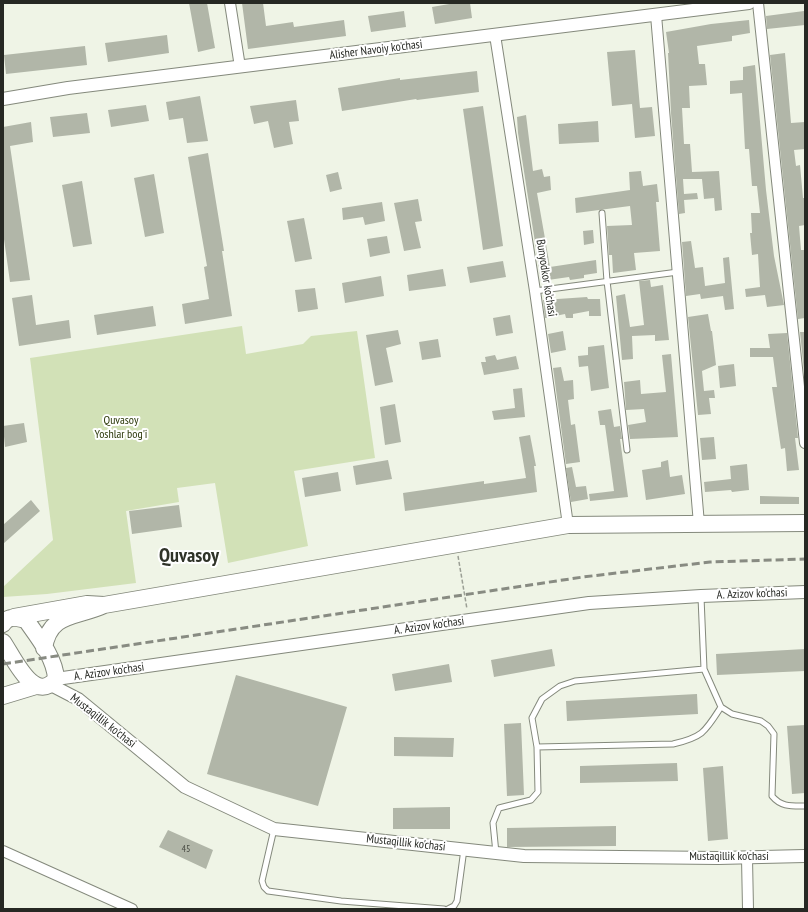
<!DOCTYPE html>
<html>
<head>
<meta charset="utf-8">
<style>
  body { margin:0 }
  #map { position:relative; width:808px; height:912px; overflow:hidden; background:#eff4e6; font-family:"PT Sans Narrow",sans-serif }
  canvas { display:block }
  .frame { position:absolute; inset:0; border:4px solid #262823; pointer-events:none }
</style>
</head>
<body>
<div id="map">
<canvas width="808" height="912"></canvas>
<div class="frame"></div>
</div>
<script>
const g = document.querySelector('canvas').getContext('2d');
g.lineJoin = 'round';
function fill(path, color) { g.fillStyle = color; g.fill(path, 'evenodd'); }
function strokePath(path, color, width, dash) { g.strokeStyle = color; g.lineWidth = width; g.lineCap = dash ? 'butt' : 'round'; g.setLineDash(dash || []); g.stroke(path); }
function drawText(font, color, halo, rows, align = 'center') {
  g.font = font + ' "PT Sans Narrow",sans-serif'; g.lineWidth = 4; g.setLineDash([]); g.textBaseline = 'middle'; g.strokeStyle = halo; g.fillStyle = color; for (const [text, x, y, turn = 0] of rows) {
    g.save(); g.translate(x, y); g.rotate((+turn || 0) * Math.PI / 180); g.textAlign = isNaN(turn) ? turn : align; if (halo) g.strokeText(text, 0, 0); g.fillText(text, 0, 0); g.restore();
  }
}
const green = new Path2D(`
  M242,326L246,354L303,344L311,336L357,331L375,458L294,471L308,546L228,563L215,483L177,488L179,502L126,511L136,583L47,594L3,597V587L53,540L30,358Z`);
const building = new Path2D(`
  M189,3H207L215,48L198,52Z
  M242,3H263L266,26L293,22L294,27L344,20L346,36L248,49Z
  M455,3H470L472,18L435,24L432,7Z
  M404,11L406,27L371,32L368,16Z
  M804,11L805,25L767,29L766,16Z
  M749,20L750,33L732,36V41L697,46L699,64H705L707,85L689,86L690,108H682L684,144H690L692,172L719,171L722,210L715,211L714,198L704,199L702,179H683L684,194L697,193L698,199L684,200L685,213L679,214L671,113L668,53H669L666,32L711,24Z
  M167,35L169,53L108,62L105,43Z
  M85,46L87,65L6,74L4,55Z
  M635,50L640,108L652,107L655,136L635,138L632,104L612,106L607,52Z
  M785,53L791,123L805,122V149L794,150L796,166L800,165L803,198H805L804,208L805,225L799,226L801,250H805V318L798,319L770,55Z
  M755,65L766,190L774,256L784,305L767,307L765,295L746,297L745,289L760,287L758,254L752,255L750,233H752L751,213H760L757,186H752L749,149H745L742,93L730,94V81L743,80V67Z
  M477,71L479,92L417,100L416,99L342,111L338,88L400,78V80Z
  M200,96L208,141L187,143L183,118L169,120L166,102Z
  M296,100L299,121L289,122L293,144L274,148L268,121L254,124L250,106Z
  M146,105L149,121L111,127L108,110Z
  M483,106L503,246L483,250L463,109Z
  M87,113L90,133L53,137L50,117Z
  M526,115L533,171L542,169L544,177L550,176L551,190L537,193L550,267L596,260L597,273L584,275V278L570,280L569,277L541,281L518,133L517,117Z
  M598,121L599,142L559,144L558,124Z
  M31,122L33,142L10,146L30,280L10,282L3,232V127Z
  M208,153L224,251H222L232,316L185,324L182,304L209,299L204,267L207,266L188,157Z
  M641,171L643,186L657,184L659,202H656L660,251L634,253L636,270L613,273L612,255H609L607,226L632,225L630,206L576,213L575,198L630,190L629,172Z
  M338,172L342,189L330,192L326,175Z
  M154,174L164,233L145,237L134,178Z
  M82,181L92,244L73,247L62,185Z
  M418,199L422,221L415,222L421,248L404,251L394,203Z
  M382,202L385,221L365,225L363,217L343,220L342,208Z
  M304,218L312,259L295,262L287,221Z
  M593,230L594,243L584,245L583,231Z
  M387,236L390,253L370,257L367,239Z
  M691,241L695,268L703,267L705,286L725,283L723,258L729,257L734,309L725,310L723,296L701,299L700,294L686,296L682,242Z
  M503,261L506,277L470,283L467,267Z
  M443,269L446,286L409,291L407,275Z
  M381,276L384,296L345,303L342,283Z
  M650,280L651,287L663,285L669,340L655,341V335L632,336L633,359L622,360L616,296L625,294L630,327L644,325L639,281Z
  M315,288L318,309L298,312L295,290Z
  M32,295L36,325L69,320L71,338L19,346L12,298Z
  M587,297L588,299H600L601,316H589V311L573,314V318H566L565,314L545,318L543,300Z
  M153,306L156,326L97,335L94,315Z
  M708,314L711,331H712L716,365L702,371L704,391L714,390L715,398H709L711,414L698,415L688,317Z
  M510,315L513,333L496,336L493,318Z
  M398,330L401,344L386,348L393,382L375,386L366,335Z
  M563,331L566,350L551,353L548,334Z
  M800,332H805V382Z
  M787,333L798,438H795L799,470L787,471L785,448L781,449L772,387H777L773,357H750V348H770L768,334Z
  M438,339L441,357L422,360L419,342Z
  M604,345L609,388L591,391L588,366L579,367L578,356L588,355V347Z
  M671,354L678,437L630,439L628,425L646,422L644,409L626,410L624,382L640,380L641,394L666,392L662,355Z
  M495,355L497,360L516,356L519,369L484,375L481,362H486L485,357Z
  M734,364L736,386L720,388L718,366Z
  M561,367L564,381L573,380L574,399L568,400L571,425L575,424L580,462L566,464L553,368Z
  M522,388L525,417L494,420L492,411L515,408L513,389Z
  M395,404L401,442L385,445L380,407Z
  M611,409L614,427L620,426L622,439H620L628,497L590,501L589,494L614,491L605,425H600L598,411Z
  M24,423L27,442L5,447L3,426Z
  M530,435L536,466H534L537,492L405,511L403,493L484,481V484L526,478L519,437Z
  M714,437L716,459L702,460L700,438Z
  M388,460L392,479L356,485L353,466Z
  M668,460L670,477L682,475L685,494L646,500L642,470L661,467V462Z
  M747,464L749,490L732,492L731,490L705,492L704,482L731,479L730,466Z
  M572,467L576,487L586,486L588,499L571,502L566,468Z
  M338,472L341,491L305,497L302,478Z
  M760,496L799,497V504H760Z
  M31,500L40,511L3,544V525Z
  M179,505L182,527L132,534L129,511Z
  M552,649L555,666L494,677L491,660Z
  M805,649V671L717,675L716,654Z
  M449,664L452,682L395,691L392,674Z
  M236,675L347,707L318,806L207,774Z
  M697,694L698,714L567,721L566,701Z
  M521,723L524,795L507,796L504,724Z
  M805,725V793L792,794L787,726Z
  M394,737L454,738L453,757L394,756Z
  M677,763L678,781L580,783V766Z
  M723,766L728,839L708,841L703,768Z
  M450,807V829H393V808Z
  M616,826V846L507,847V828Z
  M168,830L213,850L206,869L159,847Z`);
const path = new Path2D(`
  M458,556L467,609`);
const service = new Path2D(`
  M602,213L607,281L627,450
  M535,291L678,272
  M701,597L704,669L721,707L732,714L761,721L768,726L774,734L772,796C781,807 791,806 805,806
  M537,747L673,744C703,737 705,732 721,707
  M274,829L262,881L264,887L268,891L341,901L444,909
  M496,853L493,823L499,808L531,800L538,792L537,747L532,718L542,699L560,686L575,681L704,669
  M448,909L454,906L457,901L464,849`);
const minor = new Path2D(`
  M230,3L240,67
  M758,3L805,443
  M656,15L699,524
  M495,35L535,291L568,525
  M3,851L132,909
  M747,858L748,909`);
const tertiary = new Path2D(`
  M3,99L68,88L749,3
  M56,679L589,603L701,596L805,592
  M51,685L78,699L185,787L274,829L524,856L718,858L805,856`);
const primary = new Path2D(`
  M104,605L568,525L805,523
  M14,617L87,604L104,605C76,618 50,612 44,648
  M3,624C8,615 17,618 26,620C38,637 55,658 56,679C34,705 14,658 3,642
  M3,696L36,686`);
const rail = new Path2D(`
  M3,664L583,577L710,562L805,559`);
const numberNames = [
  ["45",186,849]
];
const streetNames = [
  ["Alisher Navoiy ko'chasi",376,50,-7],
  ["Bunyodkor ko'chasi",546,278,81],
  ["A. Azizov ko'chasi",752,594,-2],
  ["A. Azizov ko'chasi",429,626,-8],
  ["A. Azizov ko'chasi",109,672,-8],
  ["Mustaqillik ko'chasi",103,721,38],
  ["Mustaqillik ko'chasi",406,843,6],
  ["Mustaqillik ko'chasi",729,857]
];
const parkNames = [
  ["Quvasoy",121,421],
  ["Yoshlar bog'i",121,435]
];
const townNames = [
  ["Quvasoy",189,556]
];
fill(green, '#d2e1b7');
fill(building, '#b1b6a8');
strokePath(service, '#84897c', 7);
strokePath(minor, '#84897c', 12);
strokePath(tertiary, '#84897c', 14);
strokePath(primary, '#84897c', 18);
strokePath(path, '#9b9f95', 1.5, [4, 2]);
strokePath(service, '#fff', 5);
strokePath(minor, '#fff', 10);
strokePath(tertiary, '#fff', 12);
strokePath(primary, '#fff', 16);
strokePath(rail, '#888b82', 3, [8, 4]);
drawText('10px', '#494c44', null, numberNames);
drawText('12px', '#262823', '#fff', streetNames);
drawText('12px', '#2b3809', '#fff', parkNames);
drawText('bold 20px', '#2f3328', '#fff', townNames);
</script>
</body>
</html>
